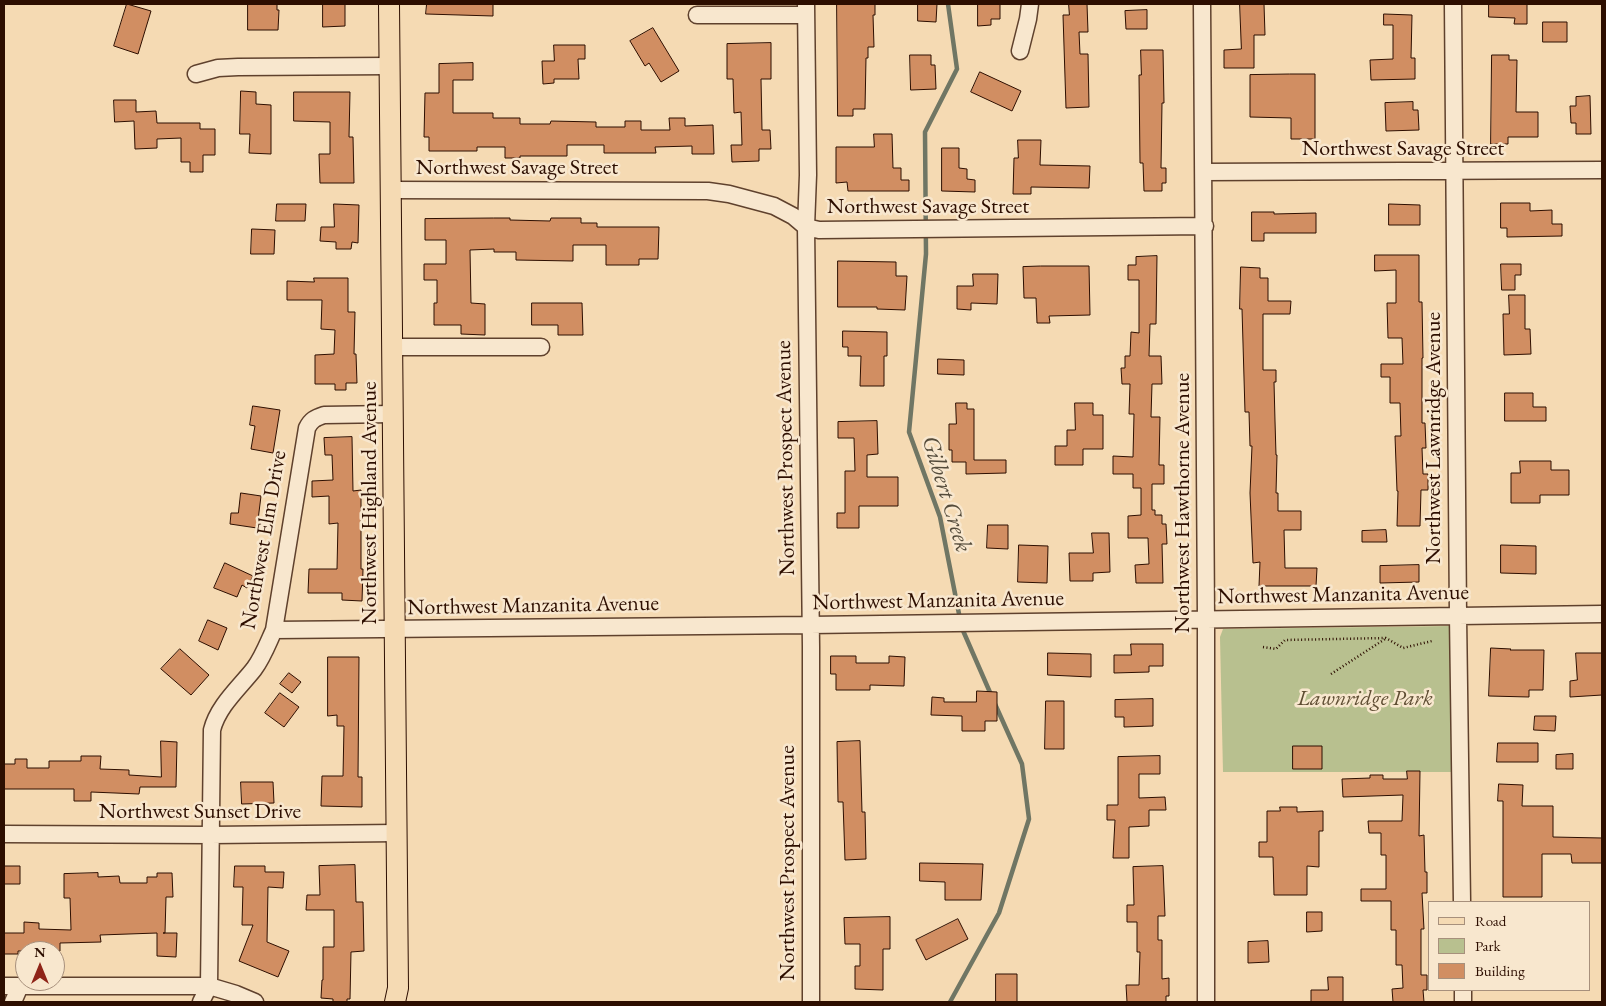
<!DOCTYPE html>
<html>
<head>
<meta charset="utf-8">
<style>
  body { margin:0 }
  #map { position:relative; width:1606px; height:1006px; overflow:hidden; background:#f5dab3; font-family:"EB Garamond",serif }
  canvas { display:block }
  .frame { position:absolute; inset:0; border:5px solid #2d0e00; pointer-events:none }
  .legend { position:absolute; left:1428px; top:901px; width:162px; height:90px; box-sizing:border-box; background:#f8e7ce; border:1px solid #a7907c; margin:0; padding:6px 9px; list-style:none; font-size:15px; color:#2d0e00 }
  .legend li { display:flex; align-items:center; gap:10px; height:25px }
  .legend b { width:25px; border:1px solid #a7907c }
  .north { position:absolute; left:15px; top:941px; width:50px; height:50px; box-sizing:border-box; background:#f8e7ce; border:1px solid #a7907c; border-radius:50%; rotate:0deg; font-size:14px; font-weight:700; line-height:20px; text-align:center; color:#2d0e00 }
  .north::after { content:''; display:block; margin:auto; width:18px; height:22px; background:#8f2418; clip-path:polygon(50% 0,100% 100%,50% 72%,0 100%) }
</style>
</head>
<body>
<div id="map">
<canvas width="1606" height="1006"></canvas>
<div class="frame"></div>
<ul class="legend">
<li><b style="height:6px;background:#f5dab3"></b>Road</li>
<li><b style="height:14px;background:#b8c08f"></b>Park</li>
<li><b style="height:14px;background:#d18e62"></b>Building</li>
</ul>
<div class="north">N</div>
</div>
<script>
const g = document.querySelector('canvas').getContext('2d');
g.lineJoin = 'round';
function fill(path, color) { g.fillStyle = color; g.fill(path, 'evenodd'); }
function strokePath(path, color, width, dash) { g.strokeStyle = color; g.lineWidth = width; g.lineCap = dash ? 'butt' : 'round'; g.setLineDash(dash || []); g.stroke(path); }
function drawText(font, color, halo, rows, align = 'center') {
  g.font = font + ' "EB Garamond",serif'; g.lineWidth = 5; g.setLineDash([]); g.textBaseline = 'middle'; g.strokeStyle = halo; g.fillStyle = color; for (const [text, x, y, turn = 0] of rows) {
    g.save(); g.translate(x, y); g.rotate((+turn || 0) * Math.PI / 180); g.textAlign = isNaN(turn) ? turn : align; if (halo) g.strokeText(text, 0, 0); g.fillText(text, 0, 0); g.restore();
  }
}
const green = new Path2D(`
  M1450,626L1454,772H1223L1220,637L1223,629Z`);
const stream = new Path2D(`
  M948,4L957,69L925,132L926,254L909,432L940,517L960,619
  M961,626L992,697
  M950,1002L999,913L1029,819L1022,764L995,704`);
const building = new Path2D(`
  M127,4L151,11L138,54L114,46Z
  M248,4H277V10H279L278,30H248Z
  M323,4H345V26L323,27Z
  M427,4H493V16L426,14Z
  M837,4H875V15H873L874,47H868V58H866L865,109H853V116H838Z
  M918,4H937L936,22L918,21Z
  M978,4H1000V19H991V25L978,26Z
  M1069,4H1087L1088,32H1079L1080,54H1088L1089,107L1066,108L1063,15H1069Z
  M1240,4H1264L1265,35H1254V68H1224V50L1241,49Z
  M1489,4H1527V24H1514L1515,18L1489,17Z
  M1147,10V29H1126L1125,11Z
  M1384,14L1412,15L1411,58H1415V79L1371,80L1370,60L1393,59V25H1384Z
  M1543,22H1567V42H1543Z
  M653,28L679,71L661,82L649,63L645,66L630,41Z
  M771,43V79H761L762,130H770L771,149H759V161L732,162L731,145H742L741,112L734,113L733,79H727V44Z
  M554,45H585V59H578L579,79H554V83L543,84L542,61H554Z
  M1141,50H1163L1164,103H1162L1161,168H1166V183H1162V191H1144L1143,163H1140L1139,75H1141Z
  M910,55H931V65H935L936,89L911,90Z
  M1492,55H1509V60H1517L1516,112H1538V137H1508V144H1491Z
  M473,63V80H453V113H493V118H520V124H550L551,121L596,122V127H625V121H641V130H670L669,118H685V126L713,125L714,154H692V146L655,147L656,153H604V145H567V156H520V158H505V147H477V151H429V137H424L425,93H439V64Z
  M980,72L1021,91L1012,111L971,92Z
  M1290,74H1315V139H1291V118L1250,117V75Z
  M241,91L256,92V104L271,105V154L249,153L250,134H240Z
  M294,92H350L349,137H353L354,183H320L319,154H330V122L294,121Z
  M1590,96L1591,134H1576V123H1571L1570,106H1576V97Z
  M114,100H136V112L156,111L157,123H200V129H215V155H203V172H190V162H181V138L157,139V148L135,149L134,121L115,122Z
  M1413,102V110H1418L1419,130L1386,131L1385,103Z
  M874,134H892L893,168H901V180H909V191H848L847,182L836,183V147H874Z
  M1018,140H1041L1040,165L1090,166L1089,188L1031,187V194H1013L1014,158H1018Z
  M942,148H959V168L967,169V179L975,180V192L942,191Z
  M1501,203H1530V211L1552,210V224H1562V236L1507,237V228H1501Z
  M277,204H306L305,221H276Z
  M334,204L359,205L358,243L352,242L351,249H336V242L320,241L321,227H334Z
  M1389,204L1420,205V225H1389Z
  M1252,212H1274V214L1316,213V233H1264V241H1252Z
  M494,218H510V220L550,221L551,218H581V223H597V227H659L658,259H639V265H606V245H573V261L516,260V252H494V249L470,250L471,303L485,304V335L461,334V325H434V303H437V280H424V264H446V240H425V219Z
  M252,229L275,230L274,254H251Z
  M1375,255H1419V302H1422L1423,358H1422V423H1425L1426,448H1422L1423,474H1428V490H1421L1420,526H1397L1398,491H1397L1395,436H1401L1400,403H1390V377H1381V364H1403L1402,338H1388L1387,303H1396V270L1375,271Z
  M1157,256L1156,324H1150L1149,356H1161L1162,384H1152L1151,417H1160L1159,465H1164V484H1152V510H1155V515H1162V524H1166L1167,544H1162L1163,583H1136L1135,565L1149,564L1148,538H1128V516L1141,515V488H1133V474H1113V456L1133,457L1134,414H1129L1130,384H1122L1121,368H1125V356H1130L1131,332L1139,333V280H1128V265H1136V257Z
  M838,261L896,262V276H907L905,310L877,309V307H838Z
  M1501,264H1521V275H1515V290H1502Z
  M1041,266H1089L1090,315L1049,316L1050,323H1037L1036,298H1024L1023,267Z
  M1241,267L1260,268V278H1268V301H1291L1290,314H1263V370H1276V382H1274L1275,421L1276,455H1277L1276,493H1278V511H1301V530H1284L1285,568H1317L1316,586H1259L1260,562L1253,563L1250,493L1252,446H1250L1249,412H1245L1242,309H1240Z
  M973,274H998L997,304L971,303V310L957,309V286H973Z
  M314,278H348V312H355L354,354H356L357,383H346V390H335V384H315V355L334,354L335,330L321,329L322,300H287V281L314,282Z
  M1509,295H1525V329H1530L1531,354L1504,355L1503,314H1509Z
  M532,303H582L583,335H558V325H532Z
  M843,331L887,332V356H884V386H860L861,356H848V347H843Z
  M938,359L964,360V375L938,374Z
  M1505,393H1533V407H1546V421H1505Z
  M956,403H967V409H974V460H1006V473L966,474V462H952V450H949V424H956Z
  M1075,403H1093V415H1103V449H1083V465H1055V446H1067V430H1075Z
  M253,406L280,410L273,453L251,449L255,426L250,425Z
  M877,421L878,454L867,455V477H898V506H859V528H837V513H845V471H855L854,438H838V422Z
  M352,437L353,491L361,490V569H363L362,601L342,600V593H308L309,569H337L338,523L329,524V496L312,497V481L333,480L332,455H325L324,438Z
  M1520,461H1551V470H1569V495H1540V503H1511V473H1520Z
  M241,493L261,496L257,528L230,524L231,513H238Z
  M988,525H1008V549L987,548Z
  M1386,530L1387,542H1362V531Z
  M1092,533H1109L1110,572L1093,573V581H1070L1069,553H1093Z
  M1019,545L1048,546L1047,583L1018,582Z
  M1501,545L1536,546V574L1501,573Z
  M225,563L253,576L247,588L242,585L237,597L214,588Z
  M1419,565V582L1380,583V566Z
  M208,620L227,628L218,650L199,641Z
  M1131,644H1163V666H1149V672L1114,673V655H1131Z
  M1491,648L1511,649L1510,650H1544L1543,690H1529V697L1489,696Z
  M180,649L209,675L191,695L161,669Z
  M1048,653L1091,654V677L1048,675Z
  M1576,653H1602V695L1570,697V681L1577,680Z
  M831,656H856V663H889V656L905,657L904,686L870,685V690H836V674H831Z
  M328,657H359L358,777H362V807L321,806L322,776H343L344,726H337V715L328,716Z
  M289,673L301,682L292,693L280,684Z
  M977,691L997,692V721H985V731H962V716L931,715L932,697L944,698V702H976Z
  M280,693L299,707L284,727L265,713Z
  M1153,699V726L1124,727V717H1115V700Z
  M1046,701H1064V749H1045Z
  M1535,716H1556L1555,731L1534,730Z
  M161,741L177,742L176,787H140L139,794L91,792V801H74V789H4V764H15V759H27V768H49V761H81V756H101L100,769L129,770V775L161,777Z
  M860,741L862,812H865L866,859L845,860L843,802H838L837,742Z
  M1498,743H1538V762H1497Z
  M1293,746H1322V769H1293Z
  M1573,754V769H1556V755Z
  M1160,756V774H1139V798L1165,797L1166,810H1149V826L1129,827V858H1113L1115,820H1107V805H1118V757Z
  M1407,771H1420L1419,836L1424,835L1425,872H1427V893H1422L1424,929H1421V975H1427V990H1423L1424,1002H1393L1392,989L1403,988L1402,965H1396V930H1391V901H1361V889H1386V855H1381V833H1369L1368,821H1402L1403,795L1343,797L1342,779L1370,778V775H1383V779H1407Z
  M241,782H273L274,803L242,804Z
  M1499,784L1523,785L1522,806H1553V837L1602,838V863H1572L1571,854H1542V897H1503V801H1498Z
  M1280,807H1297V812L1323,811V831H1319V867L1307,866V895H1274L1273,857H1259V842H1267V811H1280Z
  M920,863L983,864L981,900H945V882L920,881Z
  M355,865L356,902H363L364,951L351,952L350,999H347V1002H333V999L321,998L322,980H323V947H334V910H306L307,895H320L319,866Z
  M4,866H20V884H4Z
  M235,866H265V872H284L283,888L268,887L267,942L289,951L278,977L239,961L253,925H242L243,887H234Z
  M1163,866L1165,916H1158V940H1162V979L1169,978V996H1166V1002H1127L1126,985H1139L1140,952H1137V922H1127V905H1134L1133,867Z
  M98,873V877L119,876L120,883H147V877H157V873H172L173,897H166L165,933H163H177L176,957L157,956V933L100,935L101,942L60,943V951H18V954H4V933H24V922L39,923V929L71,930L70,898H64V874Z
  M1307,912H1322V931L1307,932Z
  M890,917V949H883V990L855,989V966H860V944H845L844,918Z
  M958,919L968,939L926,960L916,940Z
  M1268,941L1269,962L1248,963V942Z
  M996,974H1017V1002H996Z
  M1328,977H1343V1002H1311V990H1328Z`);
const path = new Path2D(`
  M1263,647L1276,649L1285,640L1386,638L1403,648L1432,641
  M1331,674L1385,639`);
const minor = new Path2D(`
  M806,4L808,175L806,227L811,647V1002
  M1202,4L1206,619V1002
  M1453,4L1458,616L1462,902
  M697,15H806
  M1020,51L1028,19L1030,4
  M196,74L218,68L238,67L389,66
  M1204,172L1602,170
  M391,190L708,191L729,194L774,206L793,216L806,227L819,230L1205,226
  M393,347H541
  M274,630L810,625L1602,614
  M4,834L211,835L397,833
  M4,986H209L236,994L255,1002
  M1463,990V1002
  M13,1002L20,986
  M201,1002L209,986L212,730C218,706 239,688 254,669C263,657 268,643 274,630L307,428C311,420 315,418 324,415L393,414`);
const major = new Path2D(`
  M389,4L398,988L395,1002`);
const streetNames = [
  ["Northwest Savage Street",1403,149],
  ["Northwest Savage Street",517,168],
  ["Northwest Savage Street",928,207],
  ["Northwest Lawnridge Avenue",1434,438,-90],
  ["Northwest Prospect Avenue",786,458,-91],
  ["Northwest Highland Avenue",370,503,-90],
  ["Northwest Hawthorne Avenue",1183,503,-90],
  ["Northwest Elm Drive",264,540,-80],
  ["Northwest Manzanita Avenue",1343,595,-1],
  ["Northwest Manzanita Avenue",938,601,-1],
  ["Northwest Manzanita Avenue",533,606,-1],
  ["Northwest Sunset Drive",200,812],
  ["Northwest Prospect Avenue",788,863,-90]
];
const parkNames = [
  ["Lawnridge Park",1365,699]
];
const waterNames = [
  ["Gilbert Creek",946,494,73]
];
fill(green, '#b8c08f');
strokePath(stream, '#707664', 4.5);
fill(building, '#d18e62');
strokePath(building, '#2d0e00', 1);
strokePath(minor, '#5f412d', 19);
strokePath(major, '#2d0e00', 22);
strokePath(path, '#2d0e00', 2.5, [1, 2.5]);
strokePath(minor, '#f8e7ce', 16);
strokePath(major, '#f5dab3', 20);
drawText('22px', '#2d0e00', '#f8e7ce', streetNames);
drawText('italic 22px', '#5e4c32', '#f8e7ce', parkNames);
drawText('italic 24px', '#544b3a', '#f8e7ce', waterNames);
</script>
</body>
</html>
